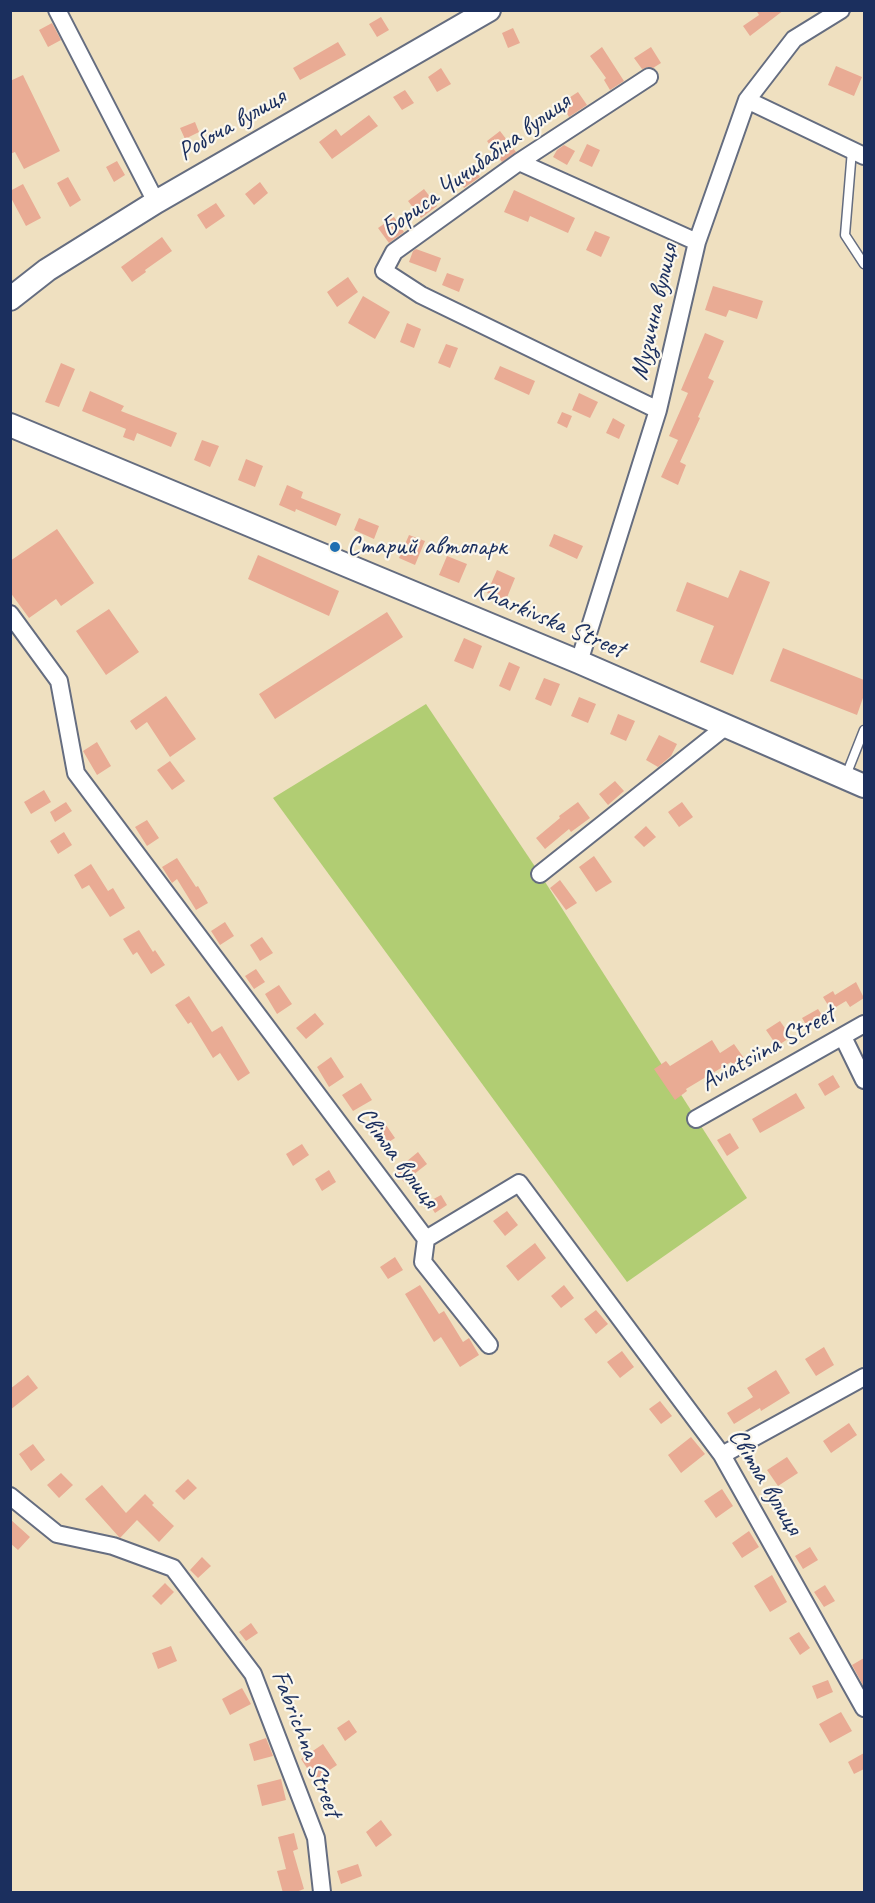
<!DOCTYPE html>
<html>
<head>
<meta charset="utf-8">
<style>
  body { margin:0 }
  #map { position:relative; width:875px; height:1903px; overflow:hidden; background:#efe0c0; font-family:Caveat,sans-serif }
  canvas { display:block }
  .frame { position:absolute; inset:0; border:12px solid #1b2f5e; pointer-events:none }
</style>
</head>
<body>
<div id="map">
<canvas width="875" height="1903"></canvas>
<div class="frame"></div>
</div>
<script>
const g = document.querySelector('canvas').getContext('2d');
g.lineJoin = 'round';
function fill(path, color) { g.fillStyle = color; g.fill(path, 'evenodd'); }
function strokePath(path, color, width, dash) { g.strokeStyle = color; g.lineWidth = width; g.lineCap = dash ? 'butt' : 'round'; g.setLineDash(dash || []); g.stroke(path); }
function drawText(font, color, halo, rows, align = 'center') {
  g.font = font + ' Caveat,sans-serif'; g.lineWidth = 4.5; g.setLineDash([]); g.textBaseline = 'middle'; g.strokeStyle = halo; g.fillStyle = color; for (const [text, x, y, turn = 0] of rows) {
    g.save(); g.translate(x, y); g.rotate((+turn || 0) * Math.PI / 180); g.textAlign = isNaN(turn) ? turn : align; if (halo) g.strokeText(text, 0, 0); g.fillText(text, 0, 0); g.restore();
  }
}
const green = new Path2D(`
  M426,704L540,874L747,1198L627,1282L273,798Z`);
const building = new Path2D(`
  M756,10H784L750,36L743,26L759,15Z
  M381,17L389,30L377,37L369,24Z
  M52,23L61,40L48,47L39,30Z
  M513,28L520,43L508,48L502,33Z
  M338,42L346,55L300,80L293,68Z
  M602,47L624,81L610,90L604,80L606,78L590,56Z
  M651,47L661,63L653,68L648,67L642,69L634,58Z
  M836,66L862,77L854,96L828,85Z
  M441,68L451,84L437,92L428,77Z
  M23,75L60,151L24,169L15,152L10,154V81Z
  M405,90L414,103L402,110L393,97Z
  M578,92L587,105L569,117L561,103Z
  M369,115L378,126L332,159L319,142L336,129L341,136Z
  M195,122L199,132L185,139L180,128Z
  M500,131L516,152L502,162L487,141Z
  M587,144L600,150L592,167L579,161Z
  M564,145L575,151L567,165L553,157L557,150Z
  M117,161L125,175L114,182L106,167Z
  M472,165L480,177L464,188L455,176Z
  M68,177L81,200L70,207L57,183Z
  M260,182L268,193L254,205L245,194Z
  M23,184L41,218L26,226L10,196V191Z
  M424,189L437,206L421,218L408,201Z
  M514,190L575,218L568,233L530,216L528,222L504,212Z
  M216,203L225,216L206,229L197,215Z
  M394,217L404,232L389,243L378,228Z
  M595,231L610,237L601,257L586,250Z
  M162,237L172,251L145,270L146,272L132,282L121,267Z
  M416,249L441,258L436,272L409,262L413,251Z
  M447,273L464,279L459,292L442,285Z
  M348,277L358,292L337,307L327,292Z
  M713,286L763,301L757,319L729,310L726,317L705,310Z
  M363,296L390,312L375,339L348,323Z
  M407,323L421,329L414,348L400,342Z
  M705,333L724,341L708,378L714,381L698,417L700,418L680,462L686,465L678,485L661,477L678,440L669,436L688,393L681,390Z
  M446,344L458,348L450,368L438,363Z
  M61,363L75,369L59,407L45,402Z
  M500,366L535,381L529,395L494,379Z
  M90,391L124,406L121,411L177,433L171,447L137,433L134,441L123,437L126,429L82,411Z
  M579,393L598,402L590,418L572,410Z
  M562,412L572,416L567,428L557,423Z
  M613,418L625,425L619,439L606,433Z
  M202,440L219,446L210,467L194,460Z
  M246,459L263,466L255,487L238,480Z
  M287,485L303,492L301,498L341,514L336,526L296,509L295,512L279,505Z
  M359,518L379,526L374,539L354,530Z
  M57,529L94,583L61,606L56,599L29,618L10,592V561Z
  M554,534L583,546L577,559L549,546Z
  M409,535L425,541L415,565L399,558Z
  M258,555L339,591L329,616L248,579Z
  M447,556L467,564L459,583L439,575Z
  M497,570L515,578L506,600L487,593Z
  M740,570L770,582L733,675L700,662L714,626L676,611L687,582L728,598Z
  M109,609L139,652L106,675L76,631Z
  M387,612L403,637L275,719L259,694Z
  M464,638L482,646L473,669L454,661Z
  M783,648L864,680V695L857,715L770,681Z
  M509,662L520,667L510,691L499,686Z
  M544,678L560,684L551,706L535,699Z
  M166,696L196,739L170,757L147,722L136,730L130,721Z
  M579,697L596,704L588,723L571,716Z
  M618,714L635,721L626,741L610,734Z
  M659,735L677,744L671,756L658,767L646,760Z
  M97,742L111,766L97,775L83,751Z
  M170,761L185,781L172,790L157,770Z
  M615,781L624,791L608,805L599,794Z
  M44,790L51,802L31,814L24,802Z
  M66,802L72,811L55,822L50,812Z
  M578,802L590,818L571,832L569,829L545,849L536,838L560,818L559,816Z
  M682,802L693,817L679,827L668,812Z
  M147,820L159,838L147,846L135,827Z
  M646,826L656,837L644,847L634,837Z
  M64,832L72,845L58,854L50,841Z
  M594,856L612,882L596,892L579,867Z
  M177,858L196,887L198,886L208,903L196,910L177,879L172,883L162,867Z
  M91,864L108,891L113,888L125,908L110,917L89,885L82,889L74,875Z
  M560,880L577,903L566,910L550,888Z
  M225,922L234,936L220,945L211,931Z
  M139,930L153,952L155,950L165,965L151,974L137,952L133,955L123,939Z
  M262,937L273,953L260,961L250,945Z
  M256,969L265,982L254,989L245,976Z
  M856,982L864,998L850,1007L846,1001L831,1010L823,997L833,991L835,995Z
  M279,985L292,1004L277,1014L265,994Z
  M189,996L212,1032L222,1026L250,1073L238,1081L220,1053L213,1058L191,1022L188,1024L175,1005Z
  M818,1009L824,1018L808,1028L802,1018Z
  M315,1013L324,1024L306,1039L296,1028Z
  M780,1021L791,1037L777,1046L766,1030Z
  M712,1040L720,1053L734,1044L746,1061L735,1068L731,1062L686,1089L687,1091L675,1100L654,1069L666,1061L670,1066Z
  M331,1057L344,1077L329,1087L317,1067Z
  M833,1075L840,1087L825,1096L818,1084Z
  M361,1083L372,1100L353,1111L342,1095Z
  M796,1093L805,1108L760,1133L752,1119Z
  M386,1125L395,1138L381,1147L372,1134Z
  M730,1133L739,1148L727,1156L717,1140Z
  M302,1144L309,1155L293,1166L286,1154Z
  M418,1152L427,1164L404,1182L395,1171Z
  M329,1170L336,1182L322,1191L315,1179Z
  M441,1195L447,1205L435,1213L428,1202Z
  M507,1211L518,1225L505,1236L493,1221Z
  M535,1243L546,1258L518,1281L506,1266Z
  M395,1257L403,1270L388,1279L380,1267Z
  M420,1285L439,1314L444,1311L463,1342L469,1338L479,1355L460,1367L441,1337L434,1342L405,1294Z
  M564,1285L574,1298L561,1308L551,1296Z
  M596,1310L608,1324L596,1334L584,1319Z
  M824,1347L834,1365L816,1376L805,1359Z
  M622,1351L634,1367L620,1378L607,1362Z
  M776,1370L790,1393L761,1411L760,1408L734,1424L727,1413L753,1397L747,1388Z
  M28,1375L38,1388L10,1410V1389Z
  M660,1401L672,1416L661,1424L649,1409Z
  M849,1423L857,1435L831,1453L823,1441Z
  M691,1437L705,1454L681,1473L668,1455Z
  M33,1444L45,1460L31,1471L19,1454Z
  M787,1457L798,1473L778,1486L767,1470Z
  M61,1473L73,1485L59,1498L47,1485Z
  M188,1479L197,1488L184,1500L175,1491Z
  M102,1485L126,1513L145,1494L154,1503L152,1505L174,1526L159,1542L137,1520L120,1538L119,1537L85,1499Z
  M722,1489L733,1506L716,1518L704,1501Z
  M10,1519L30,1537L18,1550L10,1543Z
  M749,1531L759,1547L742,1558L732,1543Z
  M810,1547L818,1560L803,1569L795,1556Z
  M202,1557L211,1566L198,1578L190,1570Z
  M772,1575L787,1602L770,1612L754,1586Z
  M165,1583L174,1592L161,1605L152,1596Z
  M825,1585L835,1601L824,1607L814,1592Z
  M251,1623L258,1633L246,1641L239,1632Z
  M799,1632L810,1648L800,1655L789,1638Z
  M171,1646L177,1661L158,1669L152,1653Z
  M864,1658V1687L852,1665Z
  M828,1680L833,1692L817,1699L812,1686Z
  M242,1688L251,1704L230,1715L222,1699Z
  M841,1712L852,1731L830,1743L819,1724Z
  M349,1720L357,1732L345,1741L337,1728Z
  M266,1738L273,1756L254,1761L249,1744Z
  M323,1744L337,1765L315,1780L301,1759Z
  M864,1753V1769L854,1774L848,1762Z
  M281,1779L286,1800L262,1806L257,1785Z
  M381,1820L392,1835L376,1847L366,1832Z
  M294,1833L298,1849L293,1851L304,1889L293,1893H283L277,1871L286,1869L278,1837Z
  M358,1864L362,1876L341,1884L337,1871Z`);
const lane = new Path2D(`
  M852,150L845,235L864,264
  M845,778L864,730`);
const street = new Path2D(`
  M57,10L156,202
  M649,77L519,162L394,252L384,271L421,295L658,410
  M747,100L864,156
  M519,162L697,242
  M10,614L59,681L76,773L426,1239L519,1183L722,1455L864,1708
  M579,662L658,410L697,242L747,100L794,39L841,10
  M540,874L725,727
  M843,1037L864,1080
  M696,1119L864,1024
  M426,1239L423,1262L489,1345
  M722,1455L864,1377
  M10,1496L57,1534L113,1546L173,1568L253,1674L316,1838L322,1892`);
const secondary = new Path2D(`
  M10,299L47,270L156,202L489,10
  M10,425L579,662L864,786`);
const markers = [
  [335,547,6,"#1f6fb2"]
];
const streetNames = [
  ["Робоча вулиця",232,125,-30],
  ["Бориса Чичибабіна вулиця",476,166,-36],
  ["Музична вулиця",655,312,-77],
  ["Kharkivska Street",549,620,23],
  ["Aviatsiina Street",768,1049,-29],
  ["Світла вулиця",397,1158,53],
  ["Світла вулиця",765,1482,59],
  ["Fabrichna Street",306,1744,69]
];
const poiNames = [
  ["Старий автопарк",347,547]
];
fill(green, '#b1cd73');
fill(building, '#e9ab94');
strokePath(lane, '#656d80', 11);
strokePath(street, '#656d80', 20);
strokePath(secondary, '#656d80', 26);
strokePath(lane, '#fff', 8);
strokePath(street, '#fff', 16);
strokePath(secondary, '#fff', 22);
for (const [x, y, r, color] of markers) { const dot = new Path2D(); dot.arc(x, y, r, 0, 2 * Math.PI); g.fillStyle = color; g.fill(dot); strokePath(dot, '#fbf7ec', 2); }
drawText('26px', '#1b2f5e', '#fbf7ec', streetNames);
drawText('26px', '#1b2f5e', '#fbf7ec', poiNames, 'left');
</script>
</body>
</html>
